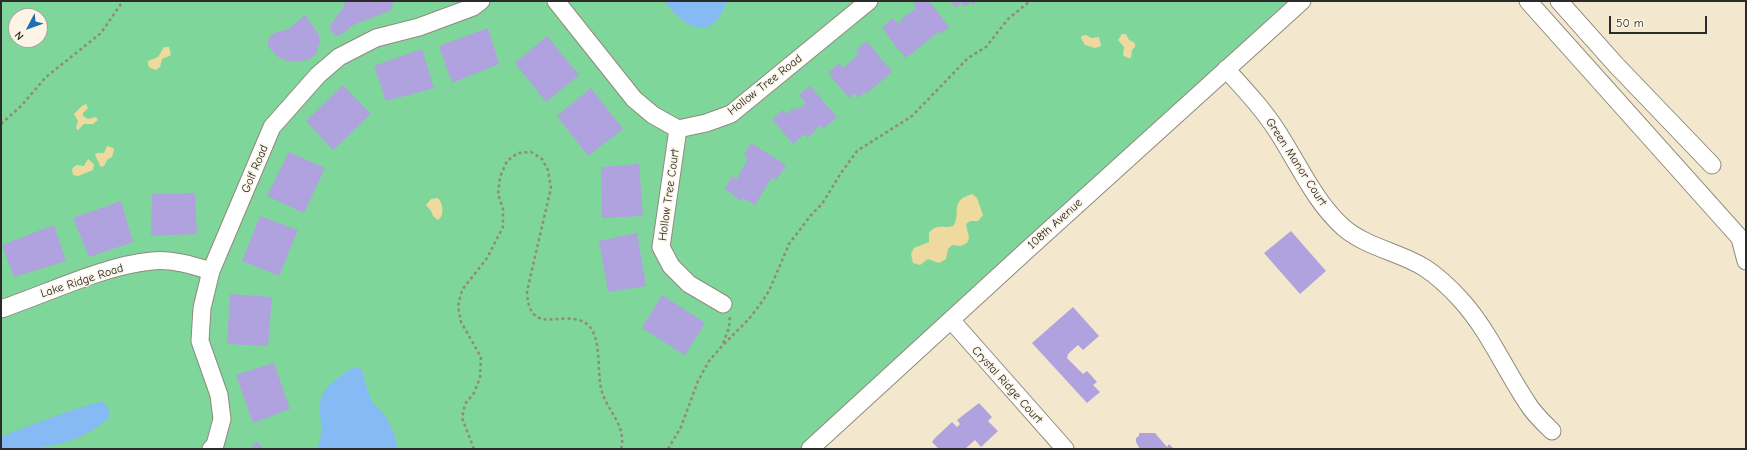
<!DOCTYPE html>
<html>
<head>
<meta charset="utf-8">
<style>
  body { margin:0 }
  #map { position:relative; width:1747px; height:450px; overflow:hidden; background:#f3e8cd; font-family:"Comic Neue",sans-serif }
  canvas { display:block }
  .frame { position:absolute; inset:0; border:2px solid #2b2b2b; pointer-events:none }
  .north { position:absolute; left:8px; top:8px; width:40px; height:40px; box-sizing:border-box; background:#fcf5e5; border:1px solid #a8a49b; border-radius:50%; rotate:229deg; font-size:11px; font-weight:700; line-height:16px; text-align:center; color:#2b2b2b }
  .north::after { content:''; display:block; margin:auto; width:14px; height:18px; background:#1f6fb2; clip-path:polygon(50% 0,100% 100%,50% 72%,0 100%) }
  .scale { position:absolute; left:1609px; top:16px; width:98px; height:18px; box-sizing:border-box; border:2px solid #2b2b2b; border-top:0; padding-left:5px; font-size:12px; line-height:14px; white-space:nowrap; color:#2b2b2b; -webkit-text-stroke:3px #fcf5e5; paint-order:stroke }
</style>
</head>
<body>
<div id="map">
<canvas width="1747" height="450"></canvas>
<div class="frame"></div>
<div class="north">N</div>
<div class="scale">50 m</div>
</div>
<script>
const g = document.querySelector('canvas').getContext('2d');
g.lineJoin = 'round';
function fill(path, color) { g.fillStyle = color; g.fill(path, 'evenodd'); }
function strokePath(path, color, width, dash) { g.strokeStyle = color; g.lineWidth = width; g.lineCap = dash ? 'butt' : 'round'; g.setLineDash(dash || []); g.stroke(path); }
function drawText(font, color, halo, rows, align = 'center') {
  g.font = font + ' "Comic Neue",sans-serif'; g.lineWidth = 3; g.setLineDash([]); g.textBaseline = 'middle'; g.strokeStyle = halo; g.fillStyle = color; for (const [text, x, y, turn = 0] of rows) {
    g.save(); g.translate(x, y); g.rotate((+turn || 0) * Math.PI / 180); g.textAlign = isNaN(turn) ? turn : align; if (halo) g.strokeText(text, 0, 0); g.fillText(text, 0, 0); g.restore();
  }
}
const green = new Path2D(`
  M1,1H1296L811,449H1ZM16,16H40V40H16Z`);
const sand = new Path2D(`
  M1122,34H1126L1129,40L1135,43V47L1132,50L1131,58H1128L1123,55L1124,47L1118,40Z
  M1086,35L1091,38L1099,37L1101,46L1095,48L1085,45L1081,38L1082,36Z
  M164,47H169L171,55L162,59L160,67L156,70L150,68L148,65V61L158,57Z
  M86,104L88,108L83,113V116L88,119L96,117L98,120L93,124H84L78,130L76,128L78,121L74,114L82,106Z
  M107,146L113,148L114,150L112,157L107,160L104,166L101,167L95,155L97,153H104Z
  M88,159L94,164L93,170L78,176L73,175L72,169L76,165L84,166Z
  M972,194L977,198L983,215L978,221H970L966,224L969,238L967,243L961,246L952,245L948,249L946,259L939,263L928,259L920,265L913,263L911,254L914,248L929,242V233C937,223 943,229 953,226C962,215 948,201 972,194Z
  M438,198C443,203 445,216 438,220L433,216L431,211L426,205L431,199Z`);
const water = new Path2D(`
  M664,1H728C723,8 721,18 713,24C694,37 675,14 664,1Z
  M357,367L362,370C365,381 367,392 373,403C377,408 383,412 386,417C389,423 398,441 397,446L395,449H317C331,421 304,402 338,378C345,373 350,368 357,367Z
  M100,402H103L109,410V417C79,446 41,449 1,449V437C34,424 66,411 100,402Z`);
const building = new Path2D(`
  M345,1H394L390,11L355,24L339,36H335L329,27L343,8Z
  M917,1H929L949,27L940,34L938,32L906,58L896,47L882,27L893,18L898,24L905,16L916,9L913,4Z
  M950,1H978L973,5L971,2L965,7L961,3L956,8Z
  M305,15L318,33L320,41L316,54L310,59L296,62L284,60L277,56L267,45L269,38L274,33L287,30Z
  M488,28L499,64L452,83L439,46Z
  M547,36L579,75L546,102L515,63Z
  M867,41L892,72L866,94L864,92L858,98L854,93L849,98L828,73L839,63L843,68L859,54L856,50Z
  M422,49L434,88L386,101L374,66Z
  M343,85L371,114L333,150L306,121Z
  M810,86L837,117L823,129L820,125L808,138L805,134L793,144L772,119L783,110L787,114L795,107L798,110L806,103L799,95Z
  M591,88L623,129L588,156L557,116Z
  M751,143L786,165L776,180L772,177L755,205L743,198L741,201L725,189L732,176L737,179L748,158L744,155Z
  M289,152L325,168L304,213L267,196Z
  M639,164L643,216L602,218L601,167Z
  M195,193L197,234L151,236L152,194Z
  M121,201L133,242L89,257L73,218Z
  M260,216L298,230L279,276L242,261Z
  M54,225L66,261L14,277L2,245Z
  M1291,231L1326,271L1300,294L1264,253Z
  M637,233L646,286L608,292L599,241Z
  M230,294L272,297L268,346L227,344Z
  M662,295L705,323L685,355L642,328Z
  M1073,307L1099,336L1083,350L1078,345L1068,354L1067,358L1083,374L1087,371L1097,382L1093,385L1100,392L1087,403L1032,343Z
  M274,363L290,409L253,423L236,375Z
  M979,403L992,417L988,421L998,431L981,447L975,440L965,449H939L932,442L935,438L952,422L957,427L960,424L957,420Z
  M1139,433H1155L1167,447L1169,444L1174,449H1140L1136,442V438L1139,436Z
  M257,442L264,449H250Z`);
const path = new Path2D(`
  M1,124L21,106L46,77L101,33L123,1
  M723,343L729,328L730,315
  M474,449L462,418L465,404L474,393L480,378L481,357L461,322L458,306L462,290L487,258L503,227V209L498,194L500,177L507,161L518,153L531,152L542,159L548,170L551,188L527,291C529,340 564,307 587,324C603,337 596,374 602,392C608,412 627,426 621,449
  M668,449L681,427L698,381L709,361L722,346L748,320L759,306L769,291L789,244L811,215L822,204L841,173L857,151L912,116L968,58L986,47L1008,19L1030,1`);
const minor = new Path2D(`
  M556,1L634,99L653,115L678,129L706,123L731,114L869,1
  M1528,1L1740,238L1746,261
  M1559,1L1616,65L1712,165
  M1226,69C1245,90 1264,110 1279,134C1300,167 1315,202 1344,228C1368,248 1400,252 1425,268C1439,277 1450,288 1461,300C1489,331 1505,370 1528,404C1534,414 1544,423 1552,431
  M678,129L661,247L671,266L689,284L723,304
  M1,309C46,294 105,265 152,261C172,259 192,265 211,271
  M951,320L1065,449
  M211,449L215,445L222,419L219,395L200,341L202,308L211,271L272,127L318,75L339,57L376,38L419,27L473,7L481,1
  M810,449L1026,251L1302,1`);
const streetNames = [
  ["Hollow Tree Road",765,85,-38],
  ["Green Manor Court",1296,162,57],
  ["Golf Road",255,169,-67],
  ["Hollow Tree Court",669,195,-82],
  ["108th Avenue",1055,224,-42],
  ["Lake Ridge Road",82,281,-18],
  ["Crystal Ridge Court",1007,385,48]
];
fill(green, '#7fd69a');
fill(sand, '#eeda9e');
fill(water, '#86baf4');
fill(building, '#b0a1df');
strokePath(minor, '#8f8a7c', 19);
strokePath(path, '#8f8a7c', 2.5, [3, 3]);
strokePath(minor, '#fff', 17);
drawText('12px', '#2b2b2b', '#fcf5e5', streetNames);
</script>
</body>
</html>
